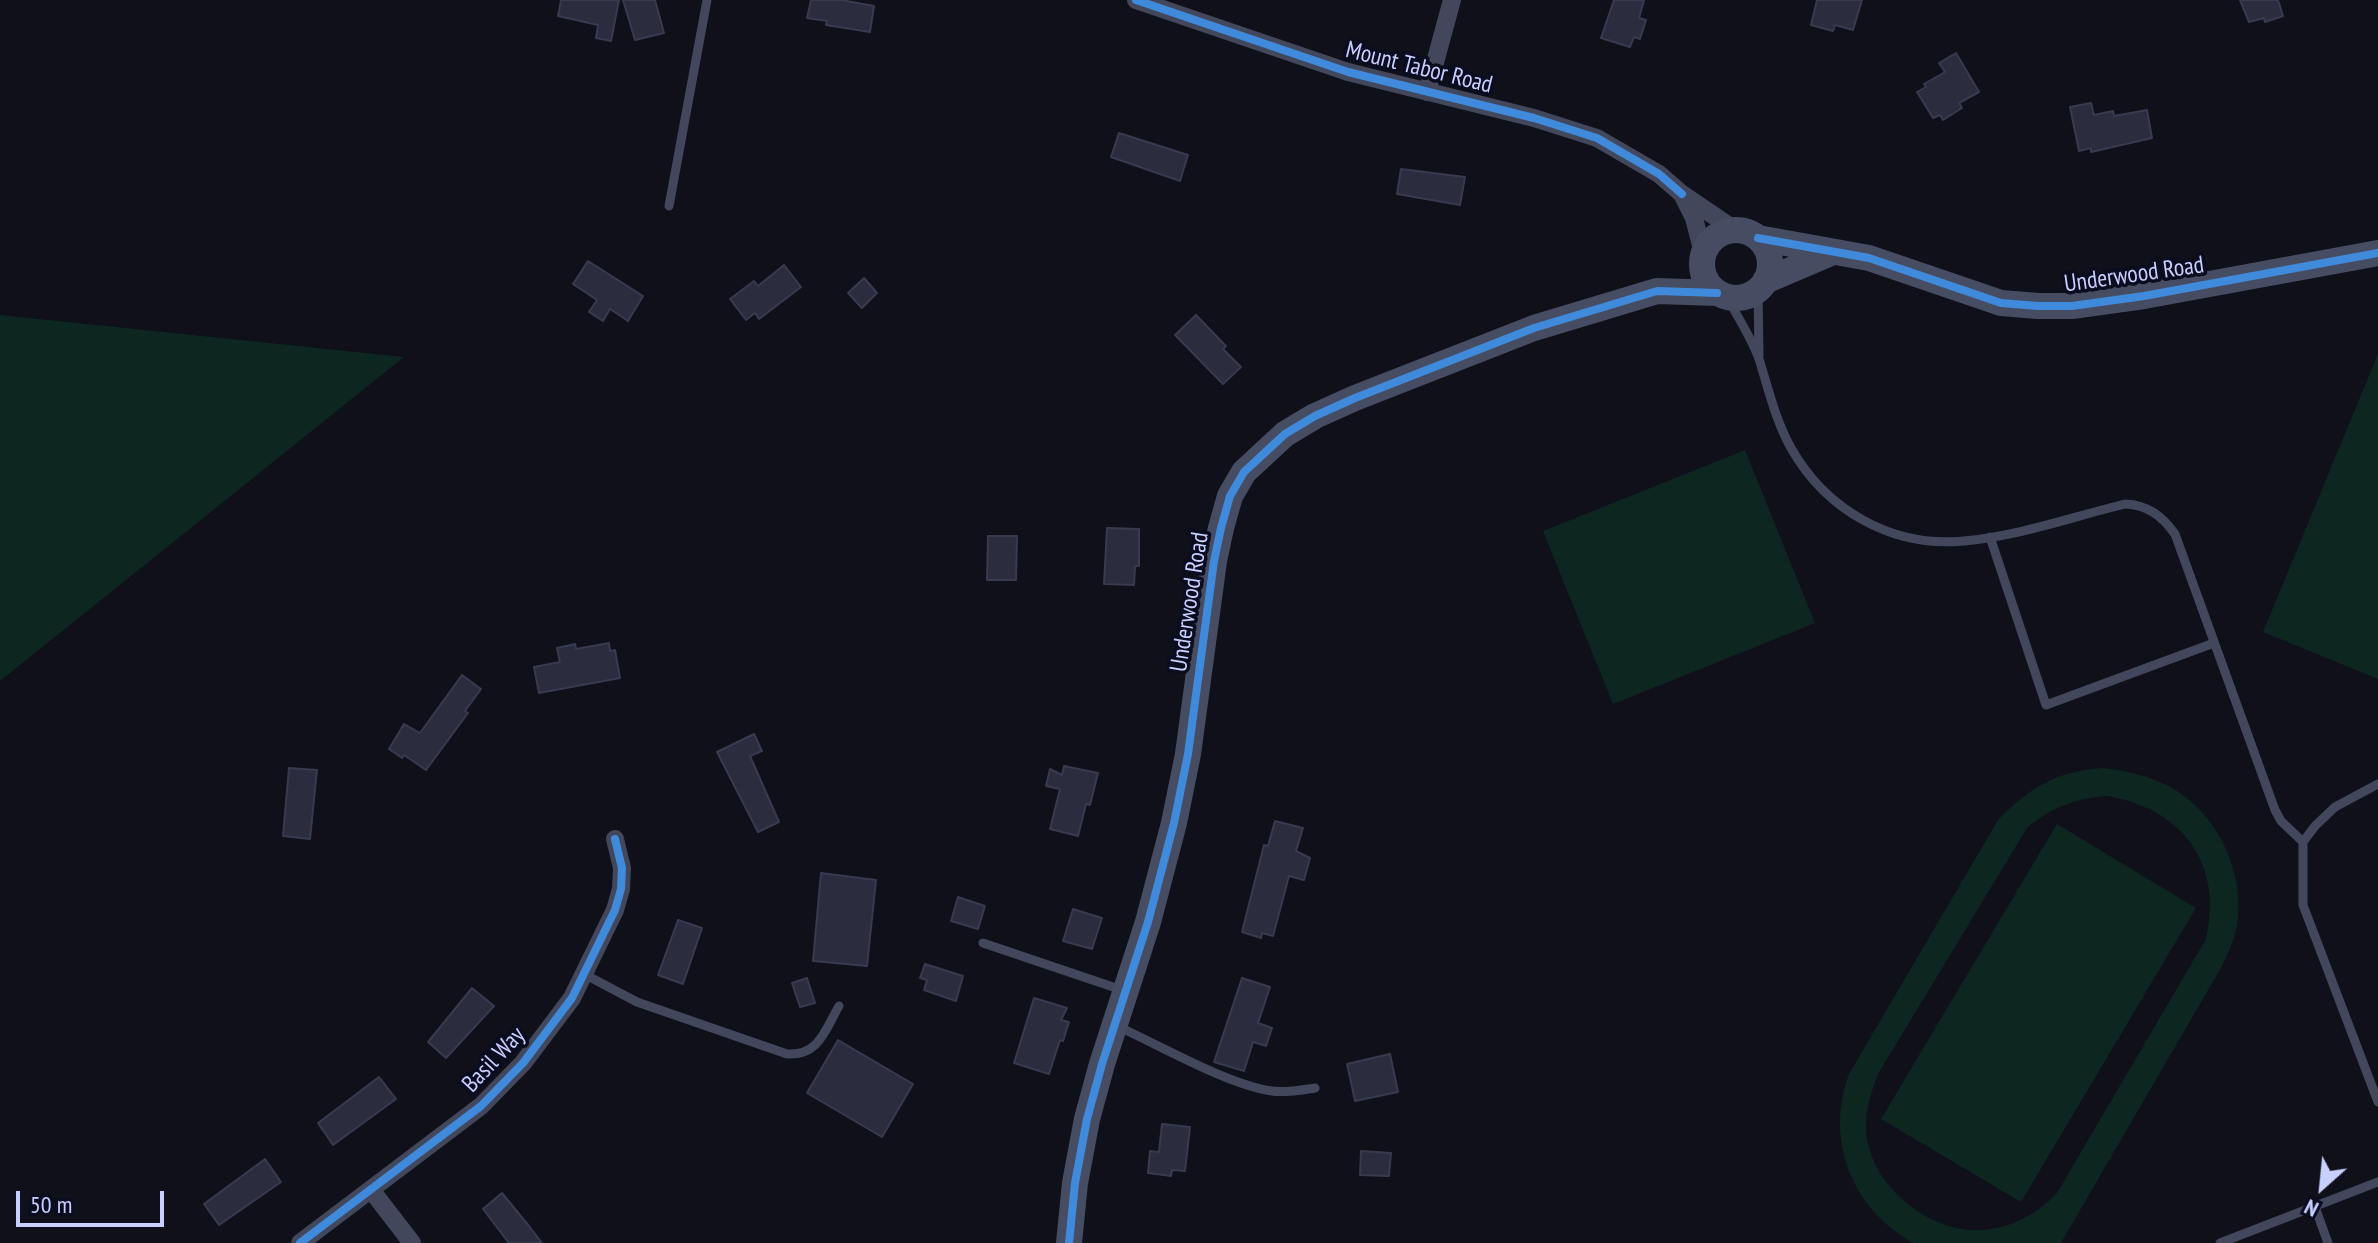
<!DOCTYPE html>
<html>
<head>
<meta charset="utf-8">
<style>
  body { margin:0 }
  #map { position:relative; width:2378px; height:1243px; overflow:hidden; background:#0f101a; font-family:"PT Sans Narrow",sans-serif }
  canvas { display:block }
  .north { position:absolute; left:2282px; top:1147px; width:80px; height:80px; -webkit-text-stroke:6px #0a0c1f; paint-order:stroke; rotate:207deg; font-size:22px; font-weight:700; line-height:32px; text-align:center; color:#c8d0ff }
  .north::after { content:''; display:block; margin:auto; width:28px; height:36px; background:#c8d0ff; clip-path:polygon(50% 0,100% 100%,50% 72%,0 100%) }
  .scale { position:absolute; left:16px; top:1191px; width:148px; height:36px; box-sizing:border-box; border:4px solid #c8d0ff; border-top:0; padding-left:10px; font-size:24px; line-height:28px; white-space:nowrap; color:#c8d0ff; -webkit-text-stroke:6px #0a0c1f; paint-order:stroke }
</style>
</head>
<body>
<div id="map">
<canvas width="2378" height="1243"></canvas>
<div class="north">N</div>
<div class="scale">50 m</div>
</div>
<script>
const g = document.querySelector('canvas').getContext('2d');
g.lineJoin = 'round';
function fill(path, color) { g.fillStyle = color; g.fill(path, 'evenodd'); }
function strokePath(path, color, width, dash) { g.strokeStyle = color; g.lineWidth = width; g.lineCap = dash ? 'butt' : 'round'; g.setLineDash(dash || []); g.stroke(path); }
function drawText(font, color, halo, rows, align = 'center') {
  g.font = font + ' "PT Sans Narrow",sans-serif'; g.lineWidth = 7; g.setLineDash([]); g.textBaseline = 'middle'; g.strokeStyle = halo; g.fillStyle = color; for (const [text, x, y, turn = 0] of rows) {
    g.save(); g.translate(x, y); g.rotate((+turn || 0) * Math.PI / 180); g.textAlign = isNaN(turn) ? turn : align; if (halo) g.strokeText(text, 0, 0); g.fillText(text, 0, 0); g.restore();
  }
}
const green = new Path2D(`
  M0,315L404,357L0,681Z
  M2378,354V679L2263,632Z
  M1745,450L1815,623L1613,704L1543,531Z
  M2103,768C2126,771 2147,775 2168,786C2217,811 2246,872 2237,926C2234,940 2228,953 2222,966L2061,1243H1914C1853,1211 1824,1140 1849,1074L1998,820C2030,787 2057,771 2103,768ZM2107,796C2181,808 2224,863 2206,939L2057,1193C2013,1239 1953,1243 1904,1201C1885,1184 1872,1165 1867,1139C1863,1117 1870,1095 1878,1074L2027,828C2051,808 2075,798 2107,796Z
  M2057,824L2196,908L2021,1202L1881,1119Z`);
const building = new Path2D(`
  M561,0H619L611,41L596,38L598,25L558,16Z
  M623,0H655L664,33L635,40Z
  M811,0H841L874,6L870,32L826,25L827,21L807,18Z
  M1614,0H1644L1639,18L1646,20L1640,39L1634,37L1630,47L1601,38Z
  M1817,0H1862L1853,30L1835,25L1833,31L1811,25Z
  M2240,0H2278L2283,16L2265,22L2264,18L2249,22Z
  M1956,53L1979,92L1959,103L1962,108L1943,120L1940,115L1933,118L1917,92L1926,87L1924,84L1945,72L1939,63Z
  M2091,103L2094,115L2113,111L2114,116L2147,110L2152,138L2091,152V148L2079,151L2070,107Z
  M1119,133L1188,155L1180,181L1111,157Z
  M1401,169L1465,177L1460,205L1397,194Z
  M588,261L643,296L628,321L610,309L603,321L589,312L597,300L573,284Z
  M784,265L801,287L759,319L755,313L746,320L730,299L754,281L758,286Z
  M864,278L877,293L862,308L848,293Z
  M1196,315L1226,346L1223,349L1241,367L1223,384L1175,335Z
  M1107,528L1139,529V566H1135L1134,585L1104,584Z
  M988,536H1017L1016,580H987Z
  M609,643L610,651L615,650L620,678L539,693L534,667L560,662L557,648L575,644L576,649Z
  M462,675L481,689L465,711L468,713L426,770L404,755L402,758L389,749L404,724L420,733Z
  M754,734L762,751L750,756L779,822L758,832L717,752Z
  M1064,766L1098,773L1090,805L1086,804L1078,836L1050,829L1060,789L1046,786L1050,769L1062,775Z
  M289,768L317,770L310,839L283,836Z
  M1275,821L1303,828L1296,851L1310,858L1304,880L1289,876L1273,936L1262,933L1261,938L1242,932L1264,845L1268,846Z
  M821,873L876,880L867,966L813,961Z
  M958,897L985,906L978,929L951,921Z
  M1073,909L1102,918L1092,949L1063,941Z
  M678,920L702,928L683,984L658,975Z
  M925,964L963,976L956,1001L924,990L927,980L920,978Z
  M807,978L815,1003L800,1007L792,983Z
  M1242,978L1270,987L1258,1023L1272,1028L1266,1046L1253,1042L1244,1071L1214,1062Z
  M472,988L494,1006L446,1058L428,1042Z
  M1034,998L1067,1008L1061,1020L1069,1022L1063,1041L1060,1040L1049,1074L1014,1063Z
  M838,1040L913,1084L882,1137L807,1093Z
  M1390,1054L1398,1092L1355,1101L1347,1064Z
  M379,1077L396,1099L333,1145L318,1123Z
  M1162,1124L1190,1127L1185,1171L1172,1170L1171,1176L1148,1173L1150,1151L1159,1152Z
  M1361,1151L1391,1153L1389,1176L1360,1175Z
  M265,1159L281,1182L219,1225L204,1204Z
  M502,1193L529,1226L542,1243H509L483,1209Z`);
const lane = new Path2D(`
  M669,206L707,0
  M1758,290L1759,356
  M1727,297C1738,318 1753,340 1760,362C1769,392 1776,421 1791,448C1826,510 1892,548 1964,541C2018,536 2072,517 2125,504C2148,505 2162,516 2175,534L2275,810L2281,821L2303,842
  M1990,537L2046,705L2214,643
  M2378,784L2335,807L2315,826L2303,842V905L2378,1102
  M983,943L1122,990
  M584,974L637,1002L787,1054C819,1056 825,1030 839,1006
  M1117,1026C1159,1045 1228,1085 1272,1091C1286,1093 1301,1090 1315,1088
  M2315,1207L2328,1243
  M2220,1243L2378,1182`);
const street = new Path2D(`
  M1136,0L1348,72L1534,118L1597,138L1659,174L1682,194
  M1427,92L1452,0
  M1703,253L1694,218L1682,194L1735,230
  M372,1191L412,1243
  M300,1243L481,1106L523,1063L572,998L615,910L621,889L622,868L615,839`);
const secondary = new Path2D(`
  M1702 264a34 34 0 1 1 68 0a34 34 0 1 1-68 0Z
  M1758,238L1869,258L2001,303L2038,306H2072L2144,296L2378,253
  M1765,281L1833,252
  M1069,1243L1075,1183L1087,1119L1102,1064L1148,922L1174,823L1188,754L1214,561L1221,528L1230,496L1244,472L1285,434L1315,416L1355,398L1534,328L1657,291L1717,293`);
const cycleway = new Path2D(`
  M1136,0L1348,72L1534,118L1597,138L1659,174L1682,194
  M1758,238L1869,258L2001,303L2038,306H2072L2144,296L2378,253
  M300,1243L481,1106L523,1063L572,998L615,910L621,889L622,868L615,839
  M1069,1243L1075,1183L1087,1119L1102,1064L1148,922L1174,823L1188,754L1214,561L1221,528L1230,496L1244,472L1285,434L1315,416L1355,398L1534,328L1657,291L1717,293`);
const streetNames = [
  ["Mount Tabor Road",1419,68,14],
  ["Underwood Road",2134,275,-8],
  ["Underwood Road",1190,602,-81],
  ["Basil Way",494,1060,-47]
];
fill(green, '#0d2620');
fill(building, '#2b2d3e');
strokePath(building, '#383a50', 2);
strokePath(lane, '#42475c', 9);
strokePath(street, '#42475c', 18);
strokePath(secondary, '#464c61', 26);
strokePath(cycleway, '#408adc', 8);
drawText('24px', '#c8d0ff', '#0a0c1f', streetNames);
</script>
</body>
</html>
